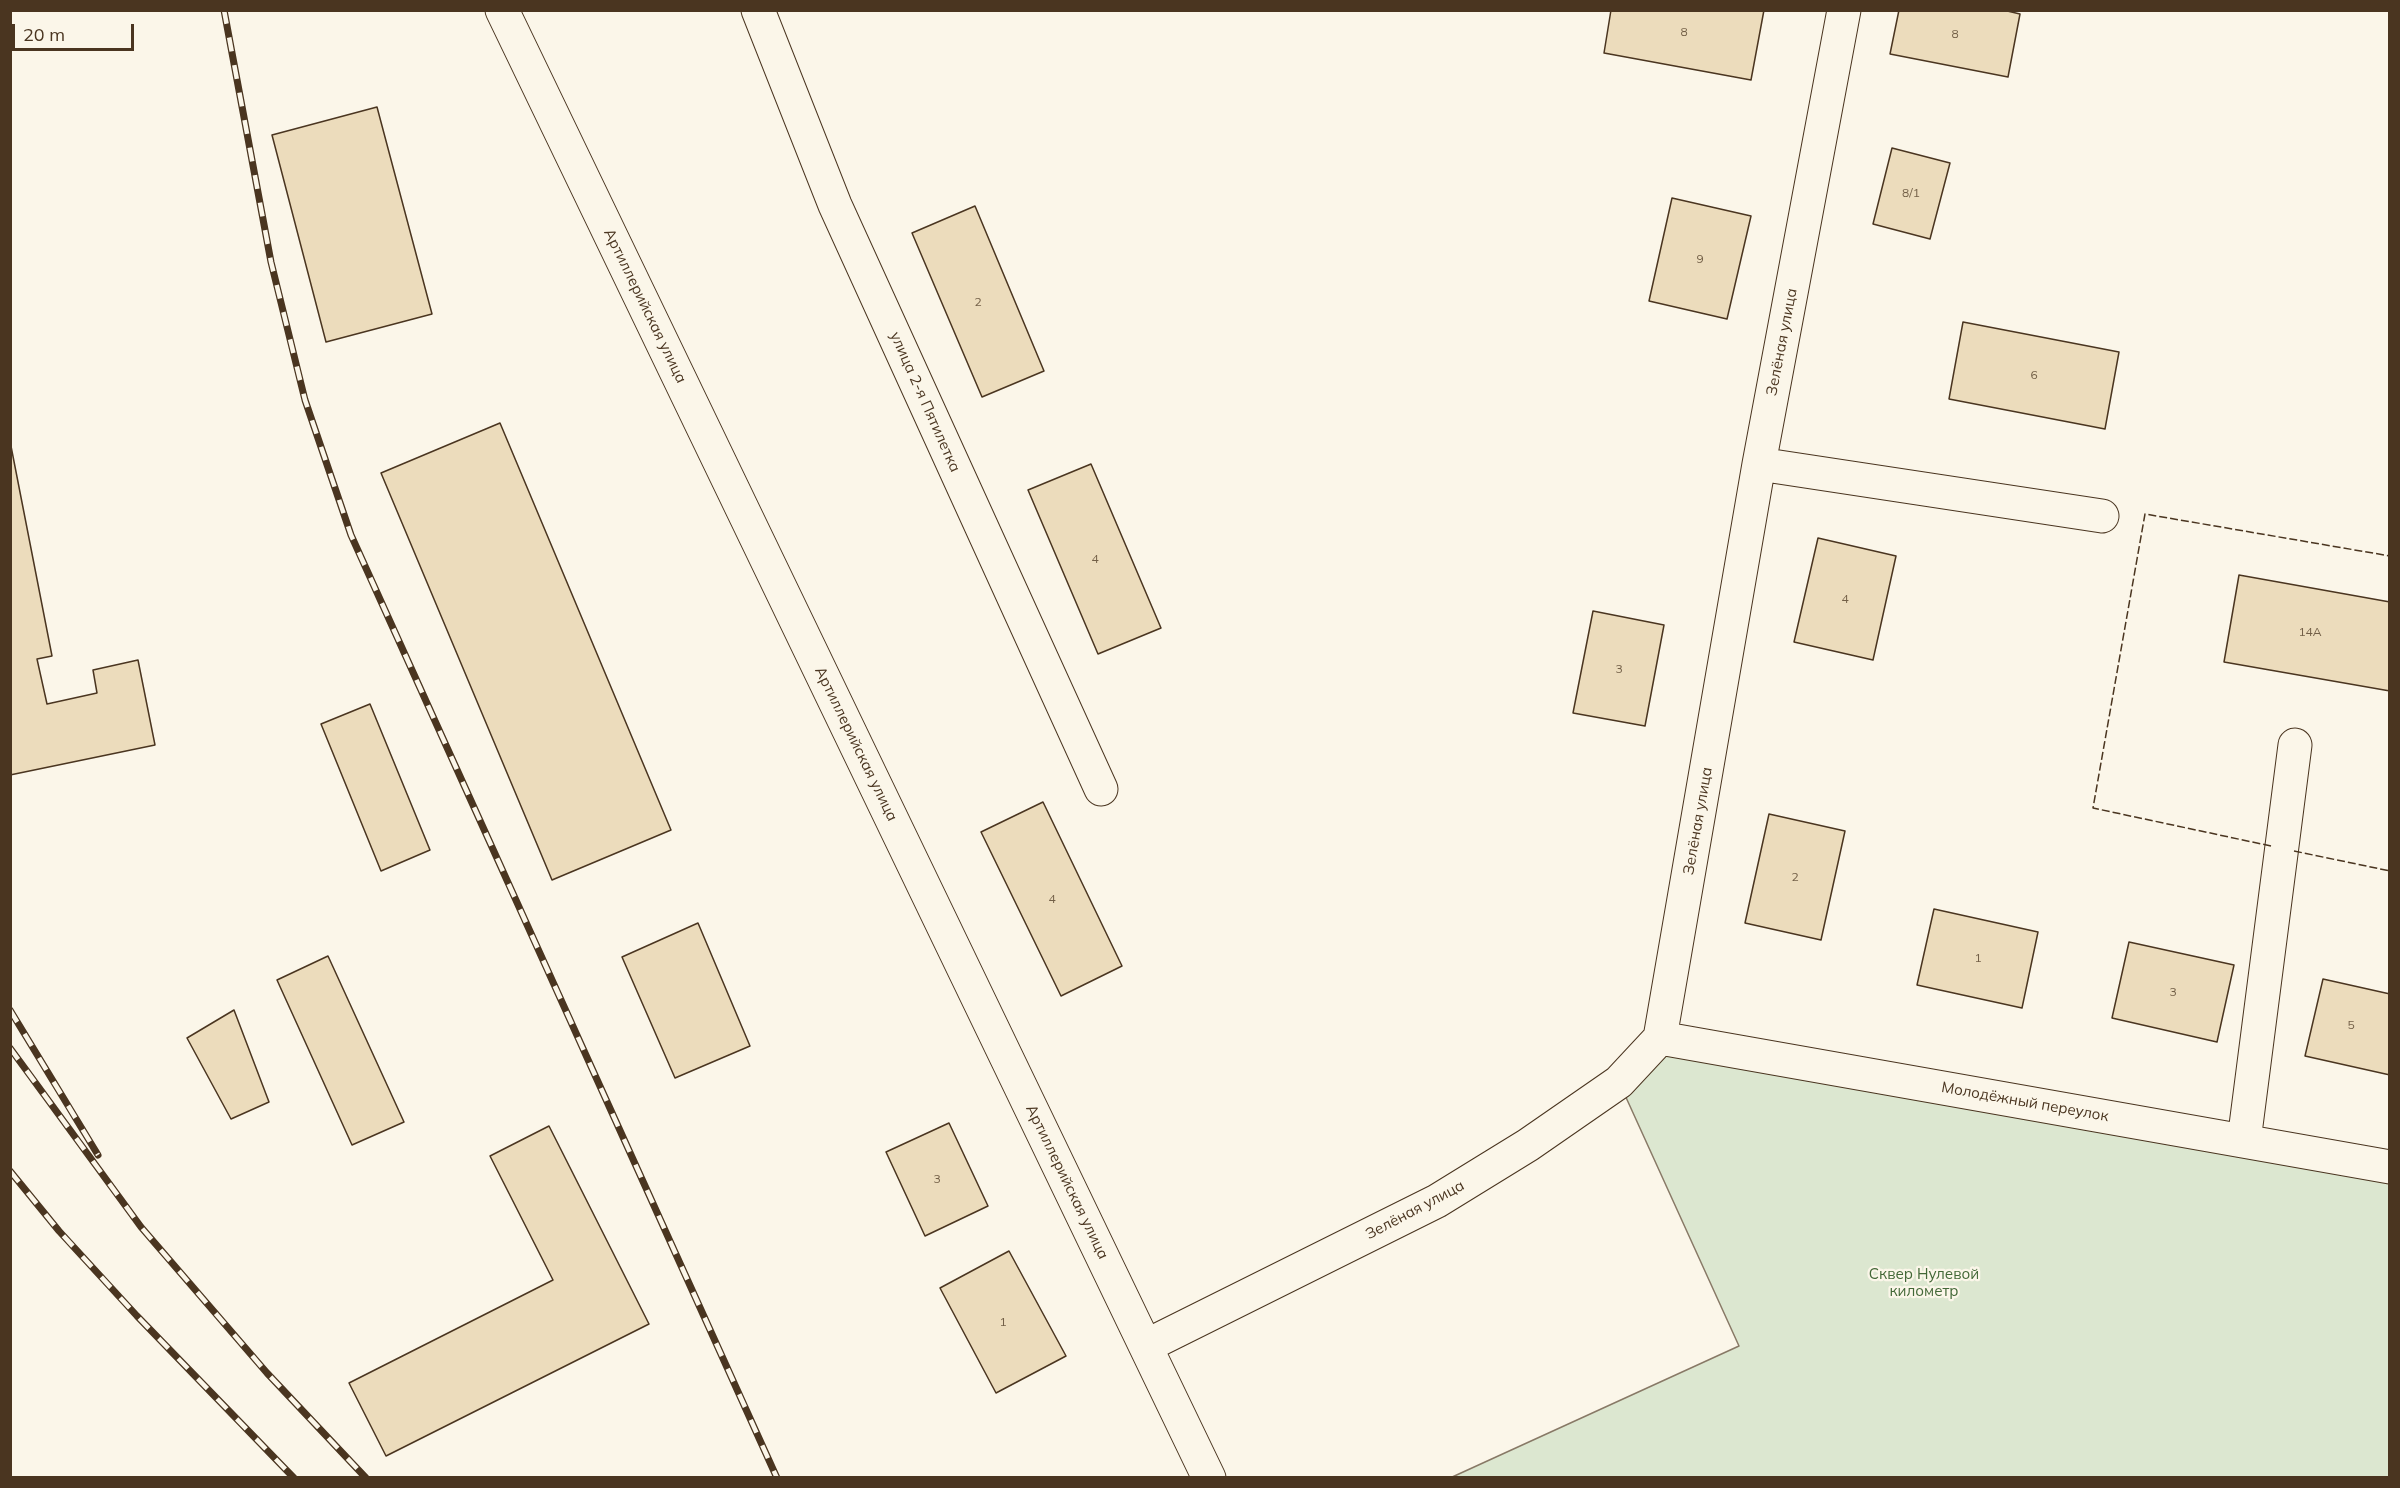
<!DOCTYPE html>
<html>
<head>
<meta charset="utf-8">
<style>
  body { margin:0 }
  #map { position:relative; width:2400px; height:1488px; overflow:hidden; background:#fbf6e9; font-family:Mulish,sans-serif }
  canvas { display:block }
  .frame { position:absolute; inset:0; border:12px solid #4a3520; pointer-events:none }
  .scale { position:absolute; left:12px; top:24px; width:122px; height:27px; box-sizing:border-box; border:3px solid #4a3520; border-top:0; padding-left:8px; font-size:18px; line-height:21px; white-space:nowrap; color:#4a3520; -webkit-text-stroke:4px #fbf6e9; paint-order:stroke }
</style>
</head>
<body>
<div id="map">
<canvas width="2400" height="1488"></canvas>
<div class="frame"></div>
<div class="scale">20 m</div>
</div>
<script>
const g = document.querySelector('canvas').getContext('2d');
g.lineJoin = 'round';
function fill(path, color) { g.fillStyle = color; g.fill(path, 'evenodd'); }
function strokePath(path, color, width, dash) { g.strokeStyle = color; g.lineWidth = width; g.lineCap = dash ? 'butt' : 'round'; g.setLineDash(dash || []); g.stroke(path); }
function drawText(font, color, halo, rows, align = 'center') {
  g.font = font + ' Mulish,sans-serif'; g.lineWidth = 4.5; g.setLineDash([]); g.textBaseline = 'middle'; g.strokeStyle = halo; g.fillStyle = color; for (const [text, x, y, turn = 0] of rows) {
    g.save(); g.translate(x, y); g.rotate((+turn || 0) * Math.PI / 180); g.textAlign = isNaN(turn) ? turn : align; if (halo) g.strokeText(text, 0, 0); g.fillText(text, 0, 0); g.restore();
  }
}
const green = new Path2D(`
  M1660,1038L2389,1167V1477L1450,1478L1739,1346L1619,1082Z`);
const building = new Path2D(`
  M1611,10H1764L1751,80L1604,53Z
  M1899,10H2003L2020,14L2008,77L1890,54Z
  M377,107L432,314L326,342L272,135Z
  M1892,148L1950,163L1930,239L1873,224Z
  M1672,198L1751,216L1727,319L1649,301Z
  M975,206L1044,371L982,397L912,233Z
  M1963,322L2119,352L2105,429L1949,399Z
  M500,423L671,830L552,880L381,473Z
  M10,441L52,656L37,659L47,704L97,693L93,670L138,660L155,745L10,775Z
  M1091,464L1161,628L1098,654L1028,490Z
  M1818,538L1896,556L1873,660L1794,642Z
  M2239,575L2390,602V691L2224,662Z
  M1593,611L1664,625L1645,726L1573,713Z
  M370,704L430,850L381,871L321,724Z
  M1043,802L1122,966L1061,996L981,832Z
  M1769,814L1845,831L1821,940L1745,923Z
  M1934,909L2038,932L2022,1008L1917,985Z
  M698,923L750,1046L675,1078L622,957Z
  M2129,942L2234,965L2217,1042L2112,1018Z
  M328,956L404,1122L352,1145L277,980Z
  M2323,979L2390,994V1075L2305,1056Z
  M234,1010L269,1102L231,1119L187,1038Z
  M949,1123L988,1206L925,1236L886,1152Z
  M549,1126L649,1324L386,1456L349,1383L553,1280L490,1156Z
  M1009,1251L1066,1356L996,1393L940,1288Z`);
const minor = new Path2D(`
  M502,10L1209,1478
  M758,10L835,205L1101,789
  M1759,464L2102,516
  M1660,1038L2390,1167
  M2244,1141L2295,745
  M1146,1346L1437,1201L1528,1145L1619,1082L1660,1038L1759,464L1844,10`);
const rail = new Path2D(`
  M224,10L271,262L305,400L351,535L777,1478
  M10,1010L98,1155
  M10,1048L141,1227L267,1373L366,1478
  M10,1171L59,1231L137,1316L294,1478`);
const fence = new Path2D(`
  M2271,846L2093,808L2145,514L2390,556
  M2294,851L2390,871`);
const numberNames = [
  ["8",1684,32],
  ["8",1955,34],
  ["8/1",1911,193],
  ["9",1700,259],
  ["2",978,302],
  ["6",2034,375],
  ["4",1095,559],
  ["4",1845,599],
  ["14А",2310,632],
  ["3",1619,669],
  ["2",1795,877],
  ["4",1052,899],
  ["1",1978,958],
  ["3",2173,992],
  ["5",2351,1025],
  ["3",937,1179],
  ["1",1003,1322]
];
const streetNames = [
  ["Артиллерийская улица",645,306,64],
  ["Зелёная улица",1782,342,-79],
  ["улица 2-я Пятилетка",925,402,66],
  ["Артиллерийская улица",856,744,64],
  ["Зелёная улица",1698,821,-80],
  ["Молодёжный переулок",2025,1102,10],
  ["Артиллерийская улица",1067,1182,64],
  ["Зелёная улица",1415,1210,-28]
];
const parkNames = [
  ["Сквер Нулевой",1924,1274],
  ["километр",1924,1291]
];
fill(green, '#dce7d0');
strokePath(green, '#887966', 1.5);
fill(building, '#ecdcbc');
strokePath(building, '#4a3520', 1.5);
strokePath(minor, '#4a3520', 35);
strokePath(minor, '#fbf6e9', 33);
strokePath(rail, '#4a3520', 7);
strokePath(rail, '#fbf6e9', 4.5, [14]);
strokePath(fence, '#4a3520', 1.5, [8, 3]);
drawText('12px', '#725f47', null, numberNames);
drawText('15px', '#4a3520', '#fbf6e9', streetNames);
drawText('15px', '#436837', '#fbf6e9', parkNames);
</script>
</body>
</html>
